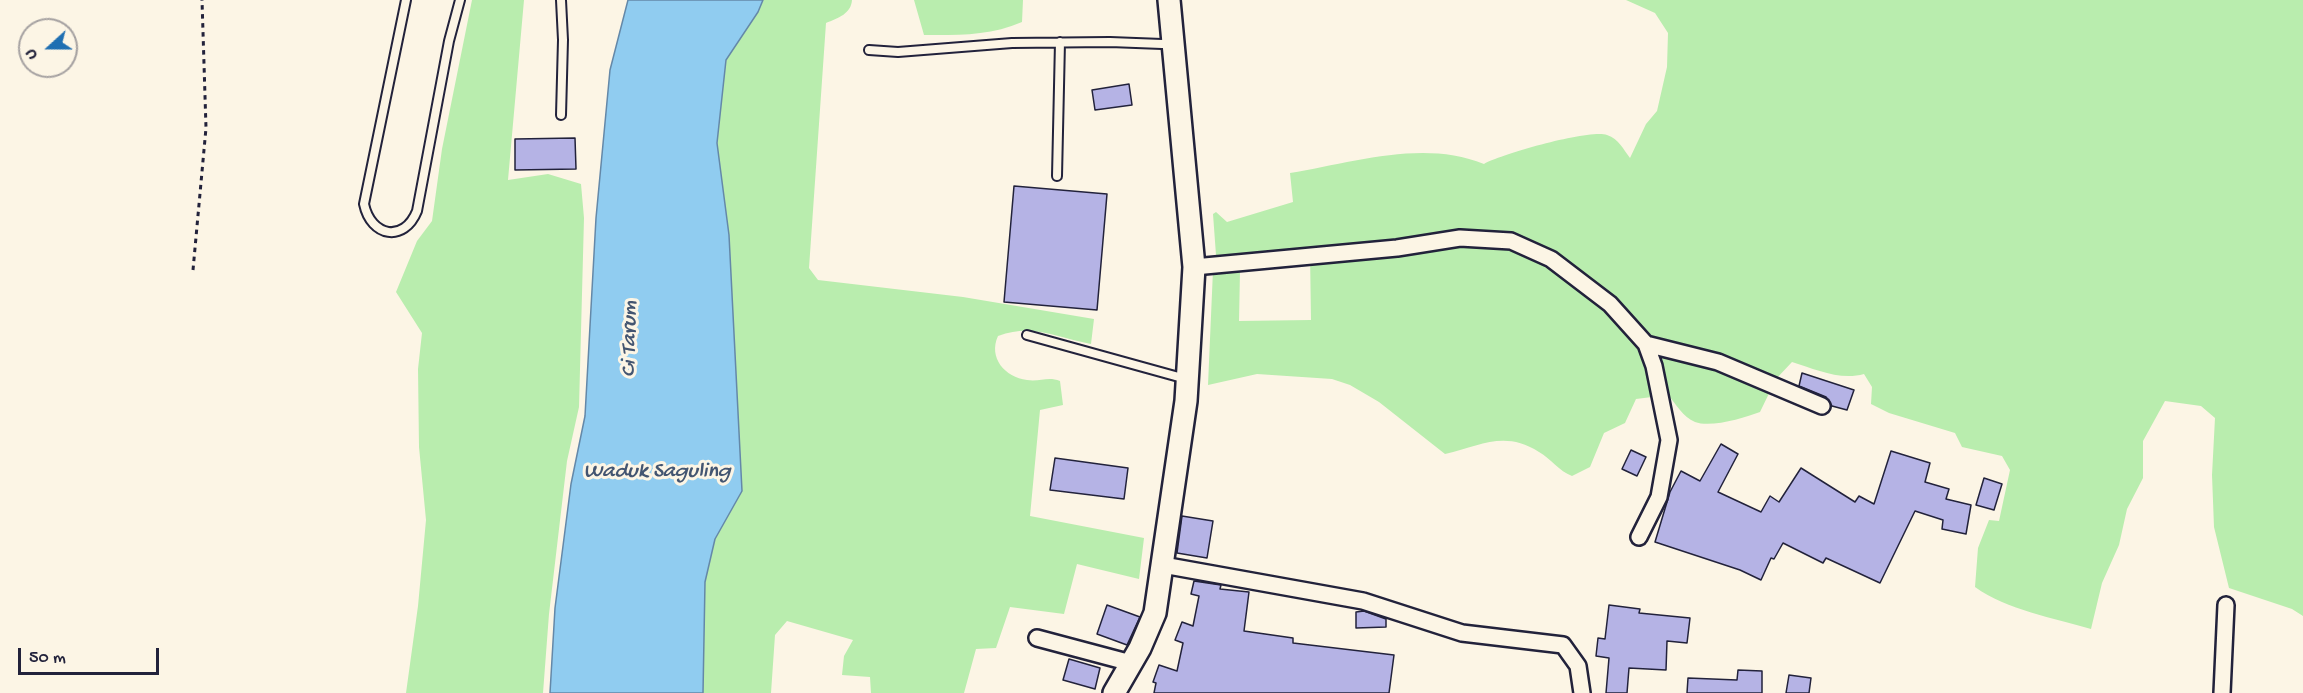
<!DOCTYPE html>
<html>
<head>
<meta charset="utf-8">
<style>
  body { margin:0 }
  #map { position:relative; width:2303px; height:693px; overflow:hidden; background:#fcf5e5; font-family:"Gochi Hand",sans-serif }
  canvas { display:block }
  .north { position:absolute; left:18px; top:18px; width:60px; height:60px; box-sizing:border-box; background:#fcf5e5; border:2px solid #a5a1a1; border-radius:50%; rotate:249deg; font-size:16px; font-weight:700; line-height:24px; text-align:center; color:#22223b }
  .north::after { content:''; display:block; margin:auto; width:21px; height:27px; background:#1f6fb2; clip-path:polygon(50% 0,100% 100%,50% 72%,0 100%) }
  .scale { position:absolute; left:18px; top:648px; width:141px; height:27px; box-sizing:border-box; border:3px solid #22223b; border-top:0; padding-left:8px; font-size:18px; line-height:21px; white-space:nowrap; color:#22223b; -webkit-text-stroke:4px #fcf5e5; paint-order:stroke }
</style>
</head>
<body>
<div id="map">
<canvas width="2303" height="693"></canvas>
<div class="north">U</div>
<div class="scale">50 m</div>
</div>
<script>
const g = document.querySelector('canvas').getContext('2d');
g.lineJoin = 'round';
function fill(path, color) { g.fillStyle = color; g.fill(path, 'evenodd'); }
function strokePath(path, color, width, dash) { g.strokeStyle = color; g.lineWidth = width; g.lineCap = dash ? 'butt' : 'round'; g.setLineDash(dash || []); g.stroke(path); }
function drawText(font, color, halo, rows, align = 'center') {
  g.font = font + ' "Gochi Hand",sans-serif'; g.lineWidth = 6; g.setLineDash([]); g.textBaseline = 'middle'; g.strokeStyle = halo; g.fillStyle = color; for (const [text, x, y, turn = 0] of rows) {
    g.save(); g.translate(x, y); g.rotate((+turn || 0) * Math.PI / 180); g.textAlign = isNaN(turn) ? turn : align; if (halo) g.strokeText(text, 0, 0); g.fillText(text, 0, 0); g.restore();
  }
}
const green = new Path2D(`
  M472,0H524L508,180L548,174L581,184L584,218L579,407L567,461L549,614L543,693H406L418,606L426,520L419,447L418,369L422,333L396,292L417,241L432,221L442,149Z
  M763,0H852C851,14 838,18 826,23L809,268L818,280L963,297L1094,319L1091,344C1056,338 1034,323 998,336C988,358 1005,377 1027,380C1040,382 1048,376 1060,381L1063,405L1040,410L1030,516L1144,538L1139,579L1077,564L1064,614L1010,607L996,648L976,649L964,693H871L870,677L842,675L844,656L853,640L787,621L775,635L771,693H703L705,582L715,539L742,491L729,235L717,143L726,60L758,12Z
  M914,0H1023L1022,22C990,36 959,35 924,35Z
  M1626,0H2303V616L2292,609L2229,588L2214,527L2212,475L2215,418L2201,406L2165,401L2143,441V478L2127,509L2119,545L2102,583L2091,629C2054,618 2007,610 1975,587L1978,548L1989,520L1999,521L2010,470L2002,456L1962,447L1955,433L1889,413L1871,404L1872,387L1864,374C1840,381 1815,369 1792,362L1776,379L1760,412C1744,418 1711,428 1695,422C1683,417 1676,404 1668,395L1636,399L1625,423L1604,433L1590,467L1572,476C1559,471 1551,459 1539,452C1504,430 1481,446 1445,454L1379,402L1350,385L1332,379L1257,374L1208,385L1213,270L1240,271L1239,321L1311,320L1310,252L1216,255L1213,214L1216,212L1227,222L1293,202L1290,173C1352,163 1423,139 1484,164C1502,154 1589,129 1607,135C1619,139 1623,149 1630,158L1646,124L1657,111L1667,67L1668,33L1655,13Z`);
const water = new Path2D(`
  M628,0H763L758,12L726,60L717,143L729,235L742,491L715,539L705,582L703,693H550L555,608L571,484L585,416L596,218L610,70Z`);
const building = new Path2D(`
  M1129,84L1132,105L1095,110L1092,90Z
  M575,138L576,169L515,170V139Z
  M1014,186L1107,194L1097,310L1004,302Z
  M1802,373L1854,390L1847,410L1832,406L1826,397L1799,386Z
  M1721,444L1738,454L1718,492L1761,512L1770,496L1779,502L1801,468L1855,502L1859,496L1874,504L1891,451L1930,463L1925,482L1949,489L1946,499L1971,505L1966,534L1942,529L1943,520L1915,511L1880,583L1826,558L1823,563L1783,543L1774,559L1771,558L1761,580L1740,570L1655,542L1670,492L1681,471L1700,481Z
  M1631,450L1646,457L1637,476L1622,469Z
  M1055,458L1128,468L1124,499L1050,490Z
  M1984,478L2002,484L1994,510L1976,505Z
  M1182,516L1213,521L1207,558L1177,553Z
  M1194,581L1221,585L1220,589L1249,592L1244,631L1293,638V643L1394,655L1389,693H1154L1156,683L1153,682L1159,665L1177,671L1183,643L1175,640L1182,622L1193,626L1199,596L1191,594Z
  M1107,605L1140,617L1127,645L1097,634Z
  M1609,605L1640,609L1639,613L1690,618L1687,643L1667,641L1666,670L1629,668L1627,693H1606L1609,658L1596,656L1598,638L1605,639Z
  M1364,611L1386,619V627L1356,628V612Z
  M1069,659L1100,668L1095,689L1063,680Z
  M1738,670L1762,671V693H1687L1688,678L1737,680Z
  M1789,675L1811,678L1809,693H1786Z`);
const path = new Path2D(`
  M193,270L206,128L202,0`);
const lane = new Path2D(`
  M406,0L364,204C371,237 404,243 417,211L449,41L460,0
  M561,0L563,40L561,115
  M869,50L898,52L1012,43L1110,42L1162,44L1173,42
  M1057,176L1060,42
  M1027,335L1186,379`);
const street = new Path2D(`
  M1194,267L1397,248L1460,238L1511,241L1551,259L1610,304L1646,344L1654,366L1669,440L1659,497L1639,537
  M1646,344L1718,362L1822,406
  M1163,565L1363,601L1462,633L1563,645L1578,666L1582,693
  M1037,638L1131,663
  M2222,693L2226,605`);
const secondary = new Path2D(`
  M1114,693L1140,648L1155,613L1186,401L1194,267L1169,0`);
const waterNames = [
  ["Ci Tarum",631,339,-89],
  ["Waduk Saguling",657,473]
];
fill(green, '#b9edae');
fill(water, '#90ccf0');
strokePath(water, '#6488a8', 1.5);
fill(building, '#b5b3e5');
strokePath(building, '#22223b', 1.5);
strokePath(lane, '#22223b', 12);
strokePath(street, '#22223b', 20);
strokePath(secondary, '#22223b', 26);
strokePath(path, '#22223b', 3, [4.5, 4.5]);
strokePath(lane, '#fcf5e5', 8);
strokePath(street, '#fcf5e5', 15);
strokePath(secondary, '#fcf5e5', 21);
drawText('italic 22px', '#435571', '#fcf5e5', waterNames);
</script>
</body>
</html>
